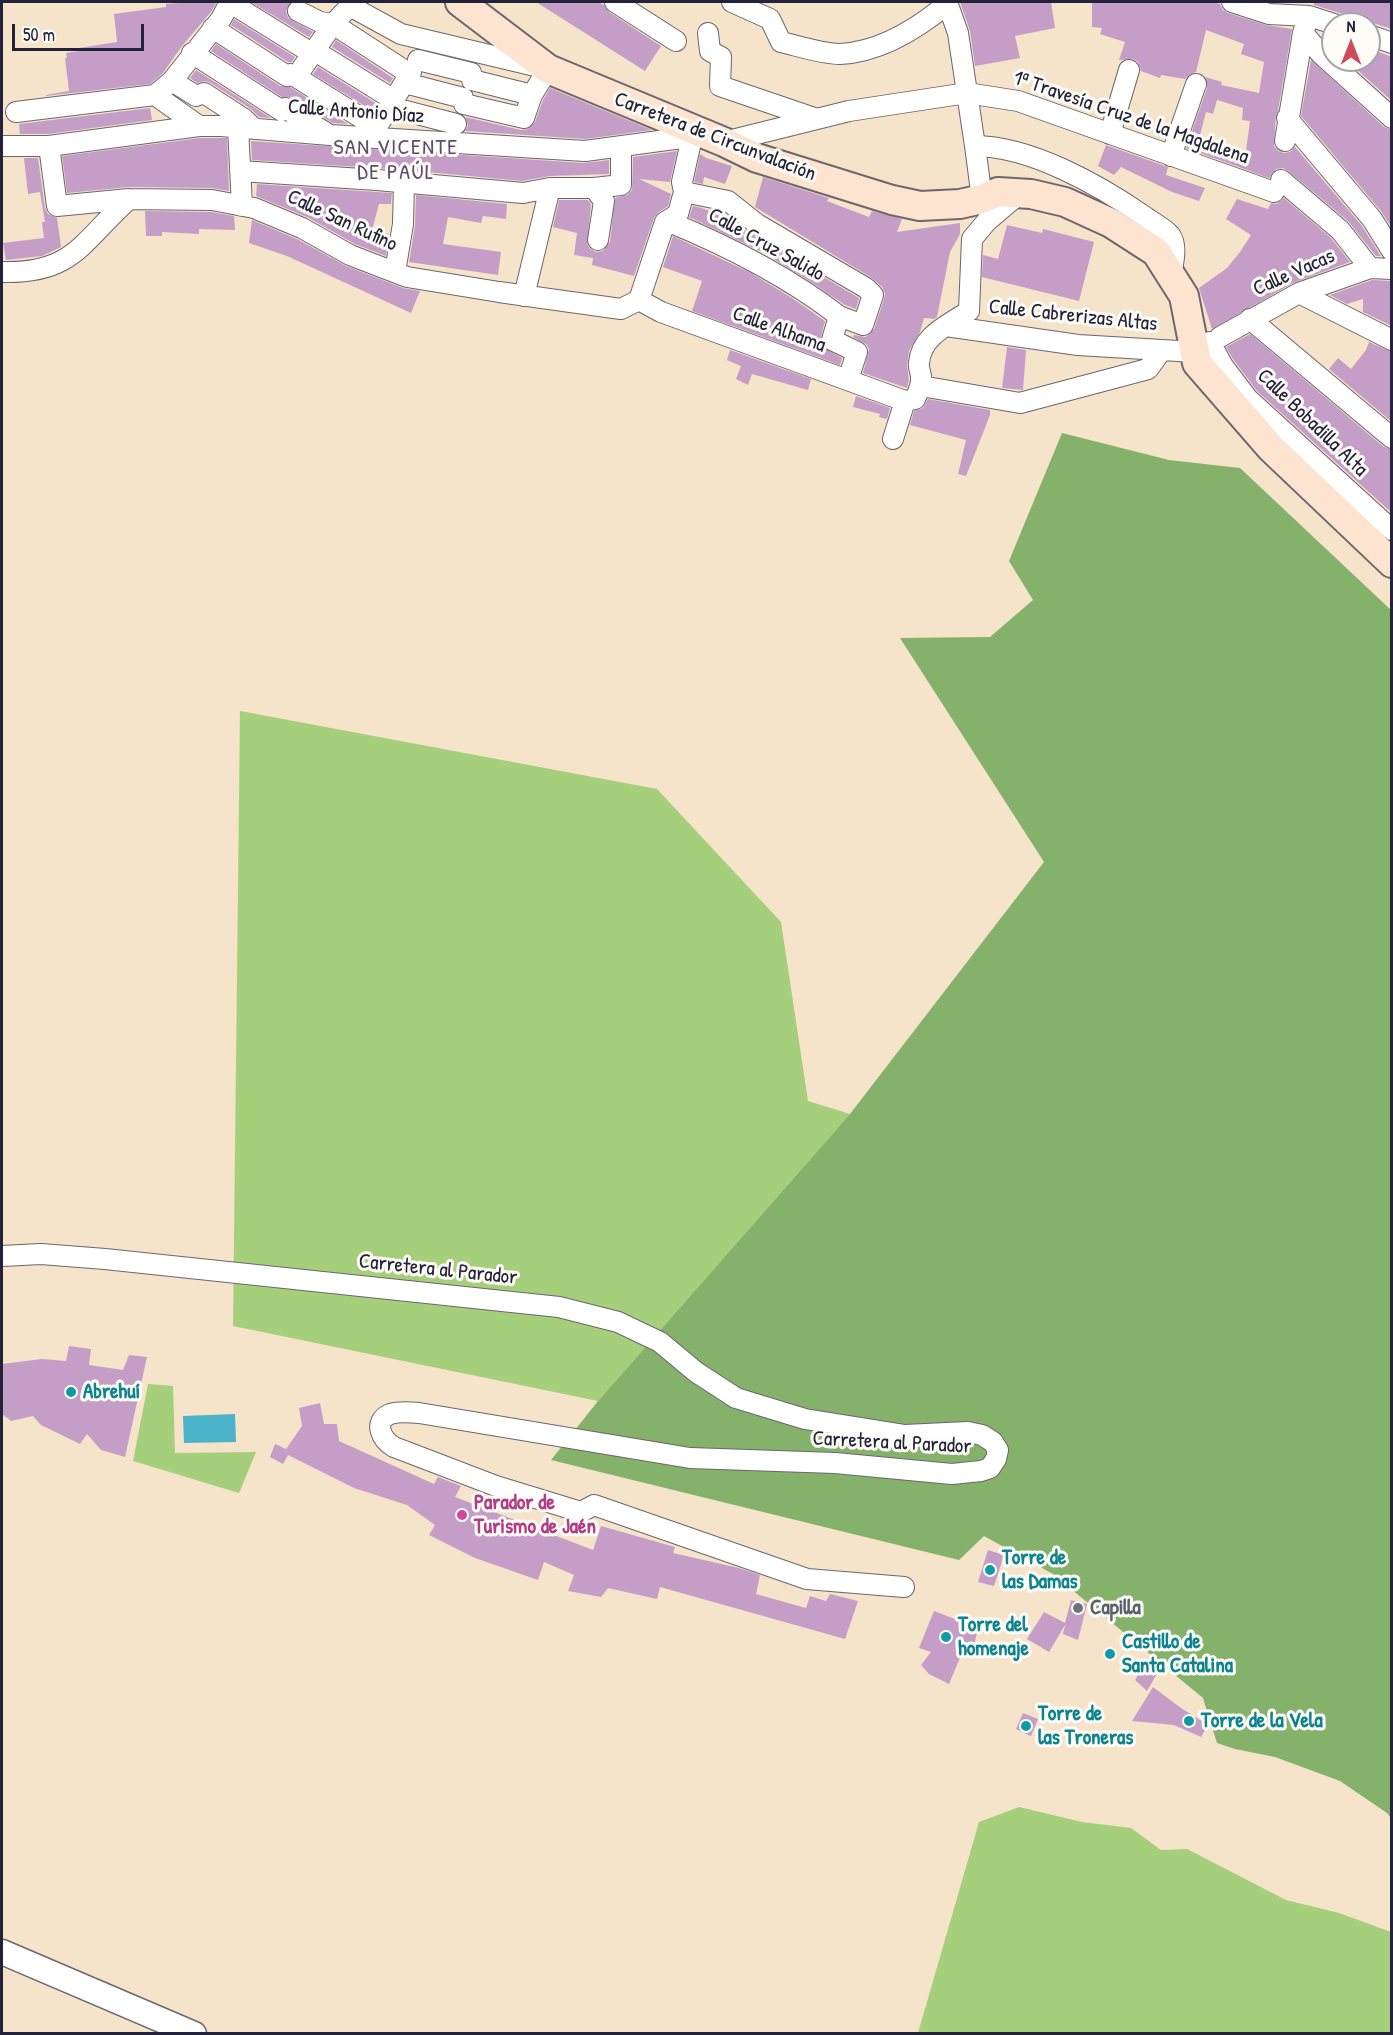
<!DOCTYPE html>
<html>
<head>
<meta charset="utf-8">
<style>
  body { margin:0 }
  #map { position:relative; width:1393px; height:2035px; overflow:hidden; background:#f5e3ca; font-family:"Patrick Hand",sans-serif }
  canvas { display:block }
  .frame { position:absolute; inset:0; border:3px solid #22223b; pointer-events:none }
  .north { position:absolute; left:1321px; top:12px; width:60px; height:60px; box-sizing:border-box; background:#fdfcf7; border:2px solid #a5a5ac; border-radius:50%; rotate:0deg; font-size:16px; font-weight:700; line-height:24px; text-align:center; color:#22223b }
  .north::after { content:''; display:block; margin:auto; width:21px; height:27px; background:#d1495b; clip-path:polygon(50% 0,100% 100%,50% 72%,0 100%) }
  .scale { position:absolute; left:12px; top:24px; width:132px; height:27px; box-sizing:border-box; border:3px solid #22223b; border-top:0; padding-left:8px; font-size:18px; line-height:21px; white-space:nowrap; color:#22223b; -webkit-text-stroke:4px #fdfcf7; paint-order:stroke }
</style>
</head>
<body>
<div id="map">
<canvas width="1393" height="2035"></canvas>
<div class="frame"></div>
<div class="north">N</div>
<div class="scale">50 m</div>
</div>
<script>
const g = document.querySelector('canvas').getContext('2d');
g.lineJoin = 'round';
function fill(path, color) { g.fillStyle = color; g.fill(path, 'evenodd'); }
function strokePath(path, color, width, dash) { g.strokeStyle = color; g.lineWidth = width; g.lineCap = dash ? 'butt' : 'round'; g.setLineDash(dash || []); g.stroke(path); }
function drawText(font, color, halo, rows, align = 'center') {
  g.font = font + ' "Patrick Hand",sans-serif'; g.lineWidth = 6; g.setLineDash([]); g.textBaseline = 'middle'; g.strokeStyle = halo; g.fillStyle = color; for (const [text, x, y, turn = 0] of rows) {
    g.save(); g.translate(x, y); g.rotate((+turn || 0) * Math.PI / 180); g.textAlign = isNaN(turn) ? turn : align; if (halo) g.strokeText(text, 0, 0); g.fillText(text, 0, 0); g.restore();
  }
}
const green = new Path2D(`
  M240,711L657,789L781,922L808,1101L850,1114L598,1401L233,1326Z
  M148,1384L173,1386L175,1453L256,1452L239,1493L133,1461Z
  M1019,1807L1082,1822L1131,1828L1161,1850L1187,1849L1286,1900L1339,1913L1391,1932V2033H918L979,1822Z`);
const forest = new Path2D(`
  M1062,433L1169,460L1240,468L1391,610V1818L1387,1813L1340,1781L1275,1757L1235,1749L1217,1743L1203,1698L1053,1574L984,1536L959,1560L551,1460L598,1401L850,1114L1044,862L900,638L990,637L1033,600L1009,561Z`);
const water = new Path2D(`
  M235,1414L236,1442L184,1443L183,1416Z`);
const building = new Path2D(`
  M191,2H217L211,12L182,46L163,73L150,84L46,96V95L69,91L65,58H67L66,53L79,51V48L117,42L114,14L166,7V4Z
  M251,2H291L286,11L288,18L313,32L309,37Z
  M536,2H598L604,5L609,12L661,46L645,71Z
  M960,2H1051L1055,28L1015,36L1020,58L975,66L970,31Z
  M1092,2H1212L1220,4L1223,10L1228,13L1266,25L1292,29L1278,111L1276,114L1274,146L1278,151L1284,153L1290,152L1295,147L1362,226L1381,256H1376L1348,221L1288,171L1283,168L1276,169L1269,178L1186,148L1207,88L1205,77L1222,82L1221,85L1259,93L1264,62L1241,54L1244,44L1206,30L1196,72L1189,75L1185,79L1161,75L1160,78L1141,71L1138,62L1133,59L1119,60L1125,42L1100,34L1102,28L1092,27ZM1217,100L1243,108L1242,120L1250,121L1246,151L1199,139L1206,112L1213,114Z
  M1314,2H1392V29L1314,5Z
  M234,19L295,57L292,62H288L231,25Z
  M336,40L393,78L390,83L332,47Z
  M216,44L280,86L290,87L348,124L333,123L291,98L282,97L211,51Z
  M1369,48L1392,57V101L1346,60H1369Z
  M1311,60L1384,127L1392,130V228L1381,211L1301,116Z
  M318,67L377,104L373,111L313,74Z
  M196,70L271,118L259,117L251,109L211,83L205,81L197,83L190,78Z
  M550,88L652,130L585,139L465,131L468,126L465,117L521,130L528,129L535,122L543,100Z
  M150,108L152,120L48,134H20L19,124Z
  M200,138H227L229,191L212,188L129,187L67,193L62,156Z
  M251,141L584,163L609,160V174L550,176L522,181L405,170L252,160Z
  M1106,145L1165,166L1168,167L1166,175L1205,188L1199,201L1172,192L1121,167L1114,175L1098,166Z
  M677,151L670,182L639,179L671,194L668,206L659,212L654,218L634,276L592,265L593,258L574,255L577,233L553,227L559,200H588L591,204L587,244L590,249L596,252L603,251L610,242L615,198L627,195L632,190L633,157Z
  M700,154L706,158L732,166L725,184L704,177L703,184L694,182Z
  M24,158H38L45,208L48,214L57,218L61,247L42,256L6,260L3,243L44,238L42,222H45L40,192L28,194Z
  M763,177L829,198L827,201L869,217L872,211L902,219L897,232L960,223V234L950,252L937,317L934,319L924,318L920,332L909,351L907,365L909,380L907,388L863,373L869,349L866,344L853,337L854,335L866,337L874,329L884,299L885,293L882,287L872,278L755,207Z
  M257,184L392,193L391,204H379L372,230L389,234L386,256L355,244L307,217L256,196Z
  M416,195L507,204L506,219L483,216L481,223L448,217L443,244L501,252L498,275L409,262L415,226Z
  M1284,198L1331,238L1350,262L1293,283L1212,329L1199,288L1227,268L1240,252L1251,235L1226,219L1237,199L1268,209L1271,203L1277,204Z
  M693,206L702,208L735,222L751,234L859,298L856,309L845,305L805,278L762,252L689,217Z
  M145,211L211,212L234,216L235,230L199,229V234L162,232V236H146Z
  M252,220L297,239L346,266L403,288L420,291L411,313L287,256L249,243Z
  M1007,225L1042,233L1043,229L1094,242L1079,301L982,277L983,255L998,259Z
  M673,236L751,273L792,298L825,321L819,345L842,358L840,365L692,311L702,281L663,267Z
  M1372,280L1392,281V326L1363,312V299L1347,304L1330,295Z
  M1250,334L1384,447L1392,450V513L1257,391L1233,359L1226,347Z
  M1369,342L1392,352V422L1329,369L1338,358L1351,369L1366,350Z
  M1007,347L1026,350L1023,390L1002,388Z
  M730,350L811,379L808,390L752,374L748,385L736,379L741,366L727,360Z
  M856,396L890,408L887,419L879,417L880,414L853,407Z
  M928,399L990,410V415L966,476L958,474L966,440L910,425L914,411L923,408Z
  M69,1346L91,1349L89,1365L123,1370L129,1355L147,1357L125,1457L101,1450L87,1434L80,1444L41,1425L33,1416L11,1421L2,1414V1364L42,1359L66,1361Z
  M320,1403L324,1424H337L339,1441L434,1484L438,1477L461,1486L455,1497L593,1550L601,1526L675,1547L673,1553L739,1568L760,1575L756,1594L806,1608L810,1596L826,1601L830,1594L858,1601L845,1639L660,1587L657,1599L608,1588L601,1597L568,1591L574,1575L544,1562L538,1580L475,1558L429,1535L435,1525L407,1505L354,1488L288,1455L283,1464L270,1457L275,1444L286,1449L302,1426L299,1408Z
  M988,1550L1004,1555L994,1586L978,1582Z
  M1071,1600L1087,1604L1078,1640L1063,1634L1065,1625L1049,1652L1027,1639L1044,1612L1065,1623Z
  M934,1611L978,1628L972,1655L963,1651L949,1684L929,1674L921,1665L931,1652L919,1648Z
  M1148,1658L1161,1667L1147,1691L1135,1680Z
  M1153,1687L1181,1708L1208,1725L1201,1737L1174,1725L1132,1721Z
  M1023,1713L1038,1719L1031,1736L1016,1729Z`);
const minor = new Path2D(`
  M229,2L313,54
  M615,2L676,41
  M732,2L770,19L781,42C798,46 823,54 840,54C880,52 917,29 947,4
  M947,2L958,33L975,146C1030,146 1099,185 1144,216C1152,222 1164,228 1170,235C1178,246 1173,263 1171,276
  M1232,2L1269,14L1309,16L1334,24
  M350,6L401,34L548,69L532,95L472,80L471,73L418,60
  M298,11L320,22L333,24L410,74
  M213,28L287,76L290,74L296,77L333,24L350,6L349,2
  M708,33L710,51L721,57L720,86L817,119
  M1303,33L1321,54L1392,118
  M1369,35L1392,43
  M315,51L394,100
  M192,53L282,111L285,108L325,132
  M296,77L376,127
  M172,81L196,96L204,93L244,119L254,129
  M405,83L463,98L464,104L524,118L532,95
  M155,95L172,81L221,19L230,2
  M390,107L456,124
  M16,112L155,95L199,126
  M1287,118L1372,219L1392,251
  M238,127L242,206
  M1110,134L1129,70
  M370,138L411,72
  M1285,141L1303,33L1309,16
  M724,142L849,111L967,93L1018,101L1274,192
  M2,146H49L199,126H221L330,135L585,151L704,135
  M49,146L57,206L129,199L212,200L254,208L302,228L350,255L407,277L499,292L621,309L639,300
  M975,146L982,199
  M1171,156L1196,84
  M240,171L377,180L523,193L550,188H594L621,185V147
  M1281,180L1340,230L1370,268
  M594,188L604,201L598,240
  M684,192L728,201L757,224L866,288L873,295L863,325L839,316L832,340L857,352L848,380
  M667,221C728,246 787,276 839,316
  M2,272C74,274 82,241 129,199
  M395,272L403,224L404,182
  M1299,293L1392,340
  M524,296L550,188
  M639,300L661,312L905,401
  M639,300L665,222L678,214L684,192L682,182L692,137
  M1250,319L1392,438
  M946,326L1078,345L1195,352
  M1220,337L1299,293L1370,268L1392,269
  M1210,342L1223,366L1248,399L1392,530
  M921,386L1020,403L1148,369L1162,350
  M893,439L905,401L915,399C918,392 922,385 921,377C921,372 918,368 919,363C921,336 948,325 969,311L972,239L987,221L1020,193
  M2,1256L41,1254L105,1259L559,1307L618,1322L660,1342L696,1372L736,1398L805,1419L905,1435L968,1432L982,1435L993,1442L998,1450L996,1459L990,1468L981,1471L952,1474L835,1463L690,1458L419,1413C410,1412 400,1411 390,1414C372,1422 382,1440 394,1447L496,1486L581,1512L594,1505L807,1579L904,1587`);
const tertiary = new Path2D(`
  M2,1952L194,2034`);
const secondary = new Path2D(`
  M460,2L548,69L724,142L757,158L892,200L920,206L960,204L982,199L998,192L1031,194L1065,202L1111,223L1156,252L1184,296L1197,363L1271,448L1392,563`);
const markers = [
  [71,1392,6,"#0f9aa8"],
  [462,1515,6,"#d1479c"],
  [990,1570,6,"#0f9aa8"],
  [1078,1608,6,"#6b7280"],
  [946,1637,6,"#0f9aa8"],
  [1110,1654,6,"#0f9aa8"],
  [1189,1721,6,"#0f9aa8"],
  [1026,1726,6,"#0f9aa8"]
];
const streetNames = [
  ["Calle Antonio Díaz",356,112,4],
  ["1ª Travesía Cruz de la Magdalena",1131,118,19],
  ["Carretera de Circunvalación",715,137,21],
  ["Calle San Rufino",342,221,25],
  ["Calle Cruz Salido",766,245,29],
  ["Calle Vacas",1294,273,-24],
  ["Calle Cabrerizas Altas",1073,316,6],
  ["Calle Alhama",779,330,20],
  ["Calle Bobadilla Alta",1312,423,44],
  ["Carretera al Parador",438,1270,6],
  ["Carretera al Parador",892,1443,3]
];
const cultureNames = [
  ["Abrehuí",83,1392],
  ["Torre de",1002,1558],
  ["las Damas",1002,1582],
  ["Torre del",958,1625],
  ["homenaje",958,1649],
  ["Castillo de",1122,1642],
  ["Santa Catalina",1122,1666],
  ["Torre de",1038,1714],
  ["las Troneras",1038,1738],
  ["Torre de la Vela",1201,1721]
];
const hotelNames = [
  ["Parador de",474,1503],
  ["Turismo de Jaén",474,1527]
];
const worshipNames = [
  ["Capilla",1090,1608]
];
const neighbourhoodNames = [
  ["SAN VICENTE",396,148],
  ["DE PAÚL",396,173]
];
fill(green, '#a5cf7b');
fill(forest, '#84b26b');
fill(water, '#4bb3c9');
fill(building, '#c59ec7');
strokePath(minor, '#6c666d', 22);
strokePath(tertiary, '#6c666d', 27);
strokePath(secondary, '#6c666d', 32);
strokePath(minor, '#fff', 20);
strokePath(tertiary, '#fff', 24);
strokePath(secondary, '#fde4d1', 28);
for (const [x, y, r, color] of markers) { const dot = new Path2D(); dot.arc(x, y, r, 0, 2 * Math.PI); g.fillStyle = color; g.fill(dot); strokePath(dot, '#fdfcf7', 2); }
drawText('21px', '#22223b', '#fdfcf7', streetNames);
drawText('bold 21px', '#0d838f', '#fdfcf7', cultureNames, 'left');
drawText('bold 21px', '#b23c85', '#fdfcf7', hotelNames, 'left');
drawText('bold 21px', '#5b616d', '#fdfcf7', worshipNames, 'left');
g.letterSpacing = '1.5px';
drawText('22px', '#5b4d6c', '#fdfcf7', neighbourhoodNames);
g.letterSpacing = '0px';
</script>
</body>
</html>
